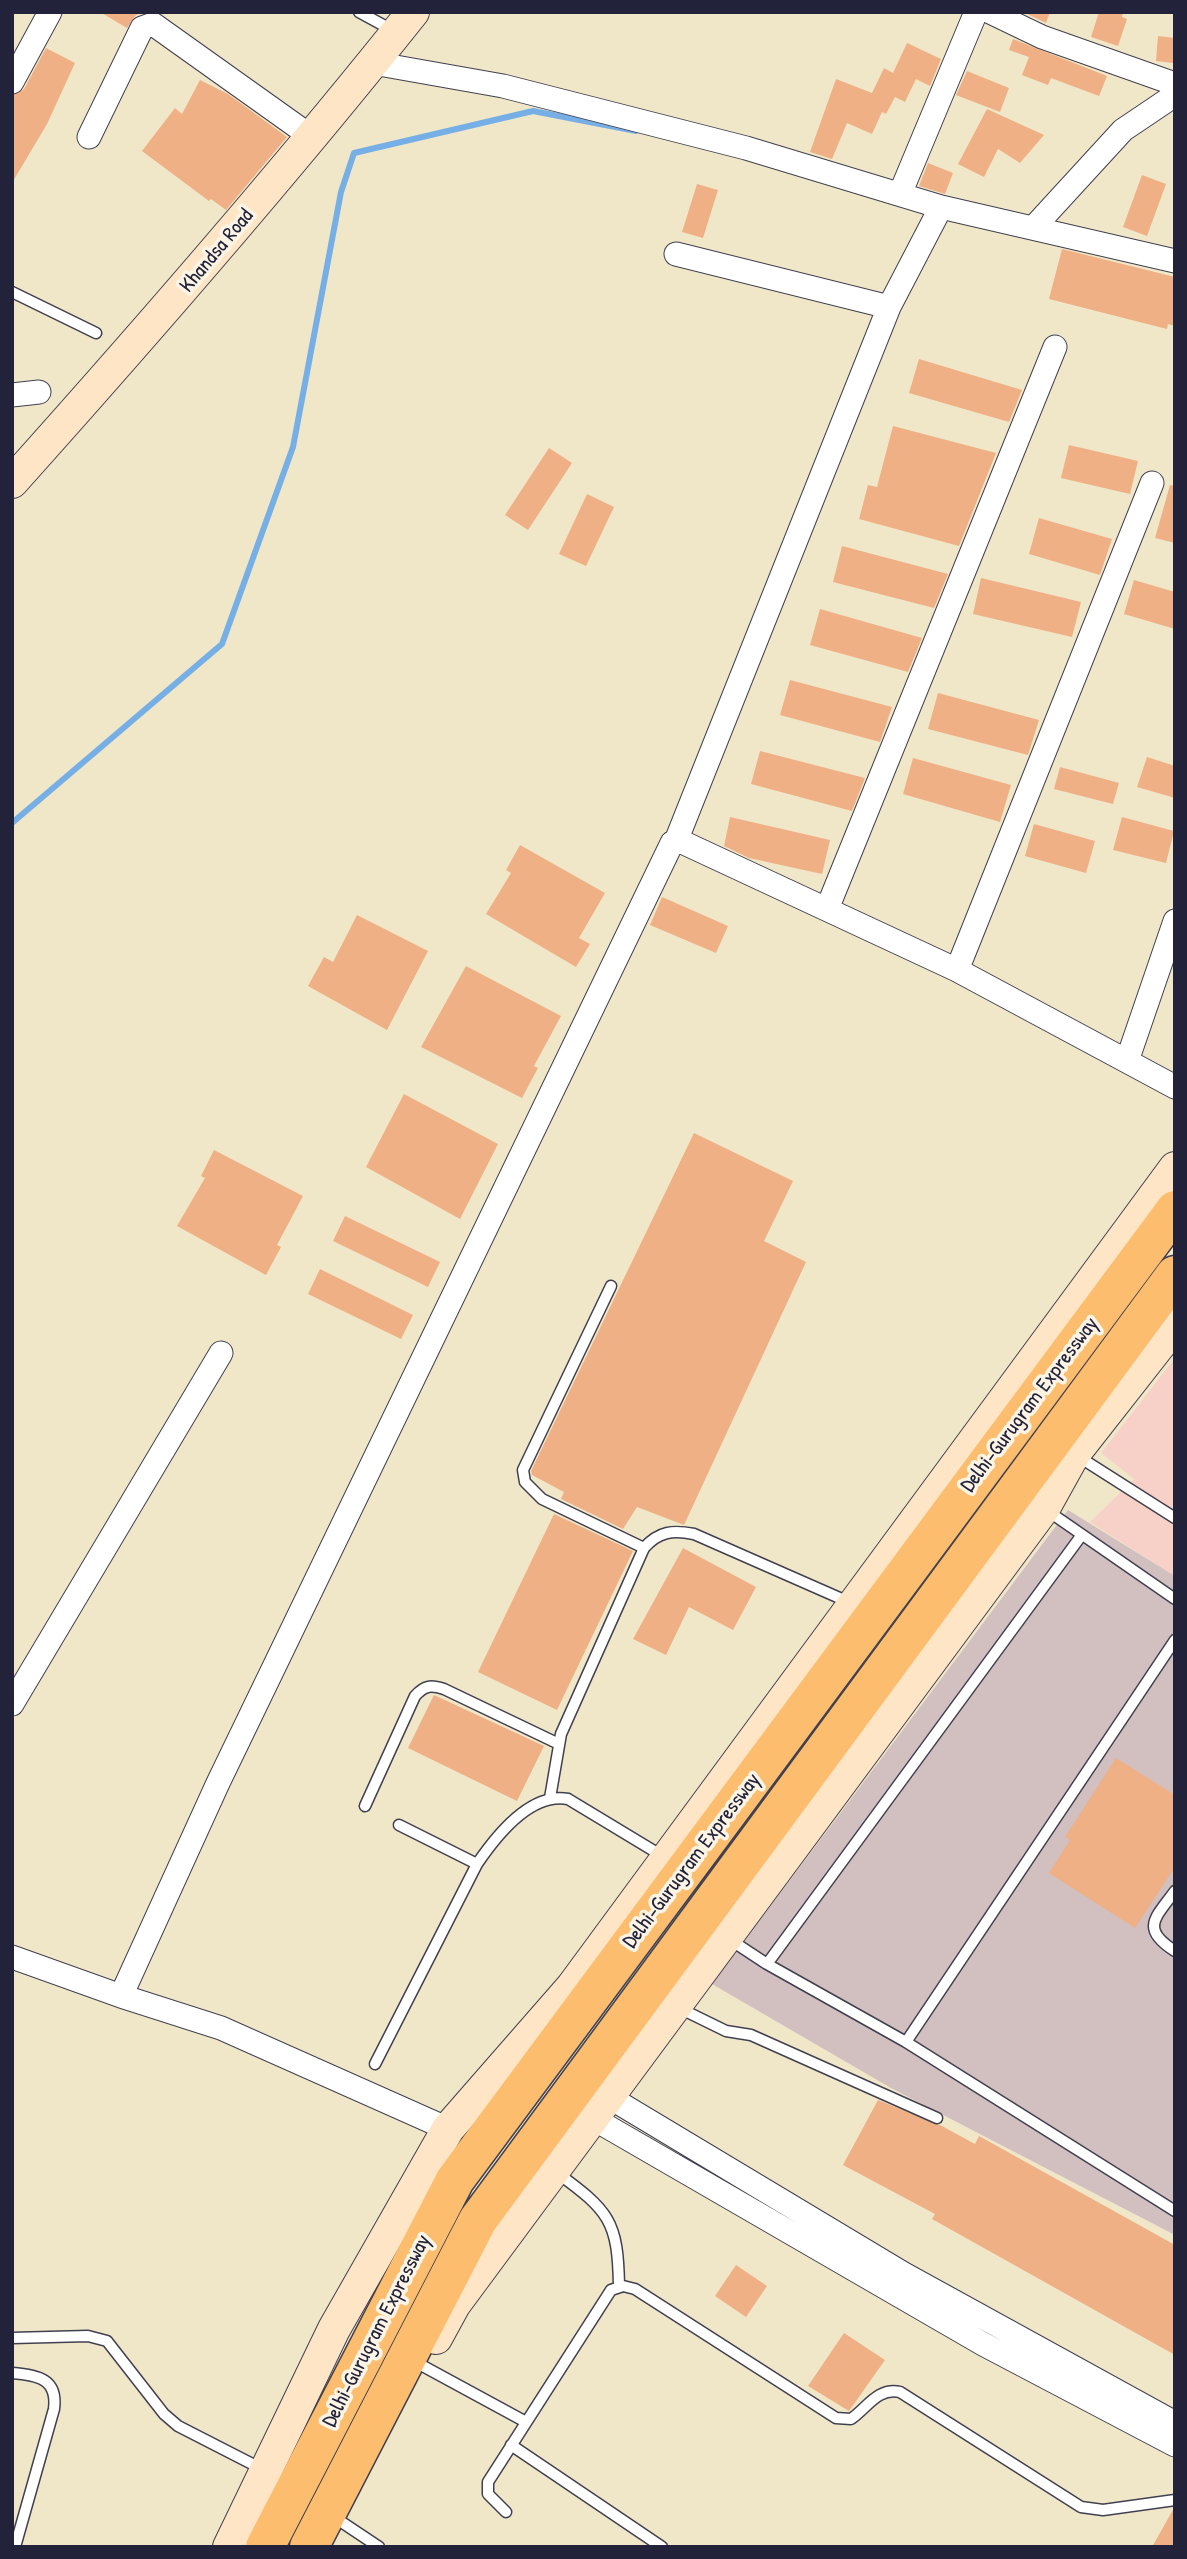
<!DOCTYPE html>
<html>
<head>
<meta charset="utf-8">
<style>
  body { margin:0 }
  #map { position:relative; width:1187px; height:2559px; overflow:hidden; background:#f0e7c9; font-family:"Patrick Hand",sans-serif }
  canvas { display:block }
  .frame { position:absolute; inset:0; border:14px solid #22223b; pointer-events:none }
</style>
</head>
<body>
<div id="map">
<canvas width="1187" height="2559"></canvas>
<div class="frame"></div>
</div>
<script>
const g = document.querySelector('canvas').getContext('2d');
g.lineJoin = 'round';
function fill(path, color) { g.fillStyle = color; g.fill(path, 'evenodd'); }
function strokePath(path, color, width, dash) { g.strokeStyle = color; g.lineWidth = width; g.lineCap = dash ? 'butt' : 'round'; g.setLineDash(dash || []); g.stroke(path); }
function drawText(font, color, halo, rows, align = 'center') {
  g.font = font + ' "Patrick Hand",sans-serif'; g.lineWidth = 7; g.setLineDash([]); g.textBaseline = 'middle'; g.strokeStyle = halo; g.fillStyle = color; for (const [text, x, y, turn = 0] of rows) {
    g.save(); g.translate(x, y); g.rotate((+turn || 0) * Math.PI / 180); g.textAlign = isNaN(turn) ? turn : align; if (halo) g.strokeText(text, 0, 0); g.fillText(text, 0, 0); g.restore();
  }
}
const built = new Path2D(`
  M1175,1358V1576L1090,1522L1134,1479L1101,1453Z`);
const industrial = new Path2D(`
  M1068,1510L1175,1576V2235L891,2088L712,1984Z`);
const stream = new Path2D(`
  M12,823L222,644L293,447L341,192L354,153L533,111L636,131`);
const building = new Path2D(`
  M100,12H144L136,15L127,28Z
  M1023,12H1050L1046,23Z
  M1099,12H1123L1122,17L1127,19L1118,46L1091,37Z
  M1158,36L1175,38L1173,63L1156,61Z
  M1013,39L1107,76L1099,96L1051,78L1048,85L1022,75L1029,57L1009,50Z
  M907,43L941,59L930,86L916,79L905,102L895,97L886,114L882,112L872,134L847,123L832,159L810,152L836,79L872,93L884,68L893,73Z
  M46,48L75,63L47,124L12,183V96L24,89Z
  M967,71L1009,88L1000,112L956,95Z
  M200,80L228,94L287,137L226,210L211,199L209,201L142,151L175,108L182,114Z
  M987,109L1044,135L1020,163L998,149L984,177L958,164Z
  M928,163L953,173L945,194L919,186Z
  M1142,175L1166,184L1147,236L1123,227Z
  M697,184L718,190L703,238L682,232Z
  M1062,249L1175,277V326L1168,324L1167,329L1049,299Z
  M919,359L1022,390L1009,422L909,393Z
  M893,426L996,453L959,546L859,519L868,485L877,487Z
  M1069,445L1138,461L1130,494L1061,478Z
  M549,448L572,463L528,530L505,515Z
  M1170,485L1175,486V543L1155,538Z
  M587,494L614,507L586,566L559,554Z
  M1039,518L1112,539L1100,575L1029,554Z
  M842,546L948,574L934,608L833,582Z
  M981,578L1081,602L1072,637L973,614Z
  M1134,580L1175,592V629L1124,614Z
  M820,609L922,638L908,672L810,645Z
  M790,680L892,707L880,742L780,715Z
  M938,693L1039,720L1028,755L928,729Z
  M760,751L865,778L852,811L751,784Z
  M1147,757L1175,766V798L1137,787Z
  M913,758L1011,785L1000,822L903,794Z
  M1060,767L1119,783L1113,804L1054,789Z
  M730,817L830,840L822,874L749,858L724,846Z
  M1122,817L1174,831L1166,863L1113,850Z
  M1034,824L1095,841L1086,873L1025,856Z
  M520,845L605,893L579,938L590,944L576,967L486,914L511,873L506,870Z
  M662,897L728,926L716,953L650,925Z
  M357,915L428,951L387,1030L308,986L324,957L333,962Z
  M466,966L561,1016L534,1066L538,1068L522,1098L421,1047Z
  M404,1094L498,1144L460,1219L366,1167Z
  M694,1133L793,1181L764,1241L806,1262L684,1525L637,1507L623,1529L561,1499L564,1492L532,1475L531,1471Z
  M214,1150L303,1196L277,1245L281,1247L266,1275L177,1226L205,1178L201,1176Z
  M345,1216L440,1262L428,1287L333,1241Z
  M320,1269L413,1315L401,1339L308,1294Z
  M554,1514L633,1551L557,1710L478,1672Z
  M683,1548L756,1587L733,1630L689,1607L666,1655L633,1639Z
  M434,1695L544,1746L517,1801L408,1748Z
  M1116,1758L1175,1795V1867L1135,1928L1049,1873L1070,1840L1065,1837Z
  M878,2100L940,2125L975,2144L979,2136L1175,2245V2355L932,2219L935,2214L843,2165Z
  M736,2265L767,2286L746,2317L715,2296Z
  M844,2333L885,2360L849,2411L808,2386Z
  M1174,2508L1175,2547H1152Z`);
const lane = new Path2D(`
  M359,12L394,31
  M12,292L96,333
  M611,1286L523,1470L525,1482L542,1499L644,1548
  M1076,1455L1175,1518
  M1045,1509L1175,1599
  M550,1798L561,1734L644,1548C659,1531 673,1530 694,1534L851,1603
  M365,1806L415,1696C425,1685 431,1685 444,1689L559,1744
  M399,1825L477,1864
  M1175,1891C1155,1918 1140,1929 1175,1951
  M729,1939L767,1964L906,2042L1175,2211
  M767,1964L1081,1536
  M679,2008L726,2031L751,2035L937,2118
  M906,2042L1175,1640
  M375,2064L477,1864C496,1836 531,1792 568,1799L664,1857
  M556,2172C609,2211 618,2220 619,2287
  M12,2338L88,2336L107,2341L164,2414L178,2426L262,2469
  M421,2365L526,2422
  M12,2373C38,2375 58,2379 54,2409L15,2547
  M511,2445L662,2547
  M506,2512L488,2494V2482L611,2290L623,2286L635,2289L836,2418L851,2419C867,2408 878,2387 900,2392L1081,2507L1103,2510L1175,2500
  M340,2521L379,2547`);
const street = new Path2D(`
  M990,12L1042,37L1175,84
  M373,63L503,86L746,148L941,207L1175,261
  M12,82L50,12
  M89,137L142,28L153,24L313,138
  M900,194L976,12
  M1034,227L1123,130L1175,95
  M676,254L889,307
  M12,395L39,392
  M676,841L889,307L941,207
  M827,909L1055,347
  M957,970L1152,483
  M1127,1061L1175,921
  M12,1704L221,1353
  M12,1957L121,1996L221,2028L448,2129
  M121,1996L218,1783L672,843L682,842L957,970L1175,1087
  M609,2097L904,2274L1175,2423
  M594,2119L983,2344L1175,2445`);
const secondary = new Path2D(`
  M12,482C150,328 284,174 413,12
  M436,2338L454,2305L1044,1508L1074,1454L1175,1325
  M229,2547L334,2329L448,2129L572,1987L1175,1168`);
const highway = new Path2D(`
  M265,2547L455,2180L1175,1210
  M309,2547L478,2220L1175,1275`);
const streetNames = [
  ["Khandsa Road",217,251,-50],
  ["Delhi-Gurugram Expressway",1030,1405,-53],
  ["Delhi-Gurugram Expressway",692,1861,-53],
  ["Delhi-Gurugram Expressway",377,2331,-63]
];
fill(built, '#f7d1c7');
fill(industrial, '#d2bfc0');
strokePath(stream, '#76afe6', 6);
fill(building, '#efb086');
strokePath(lane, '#414050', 13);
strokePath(street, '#414050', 25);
strokePath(secondary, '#414050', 34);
strokePath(highway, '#414050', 41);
strokePath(lane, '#fff', 10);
strokePath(street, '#fff', 23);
strokePath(secondary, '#fee5c5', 32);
strokePath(highway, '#fdbd6f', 38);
drawText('21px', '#22223b', '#fcf5e5', streetNames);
</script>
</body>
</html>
